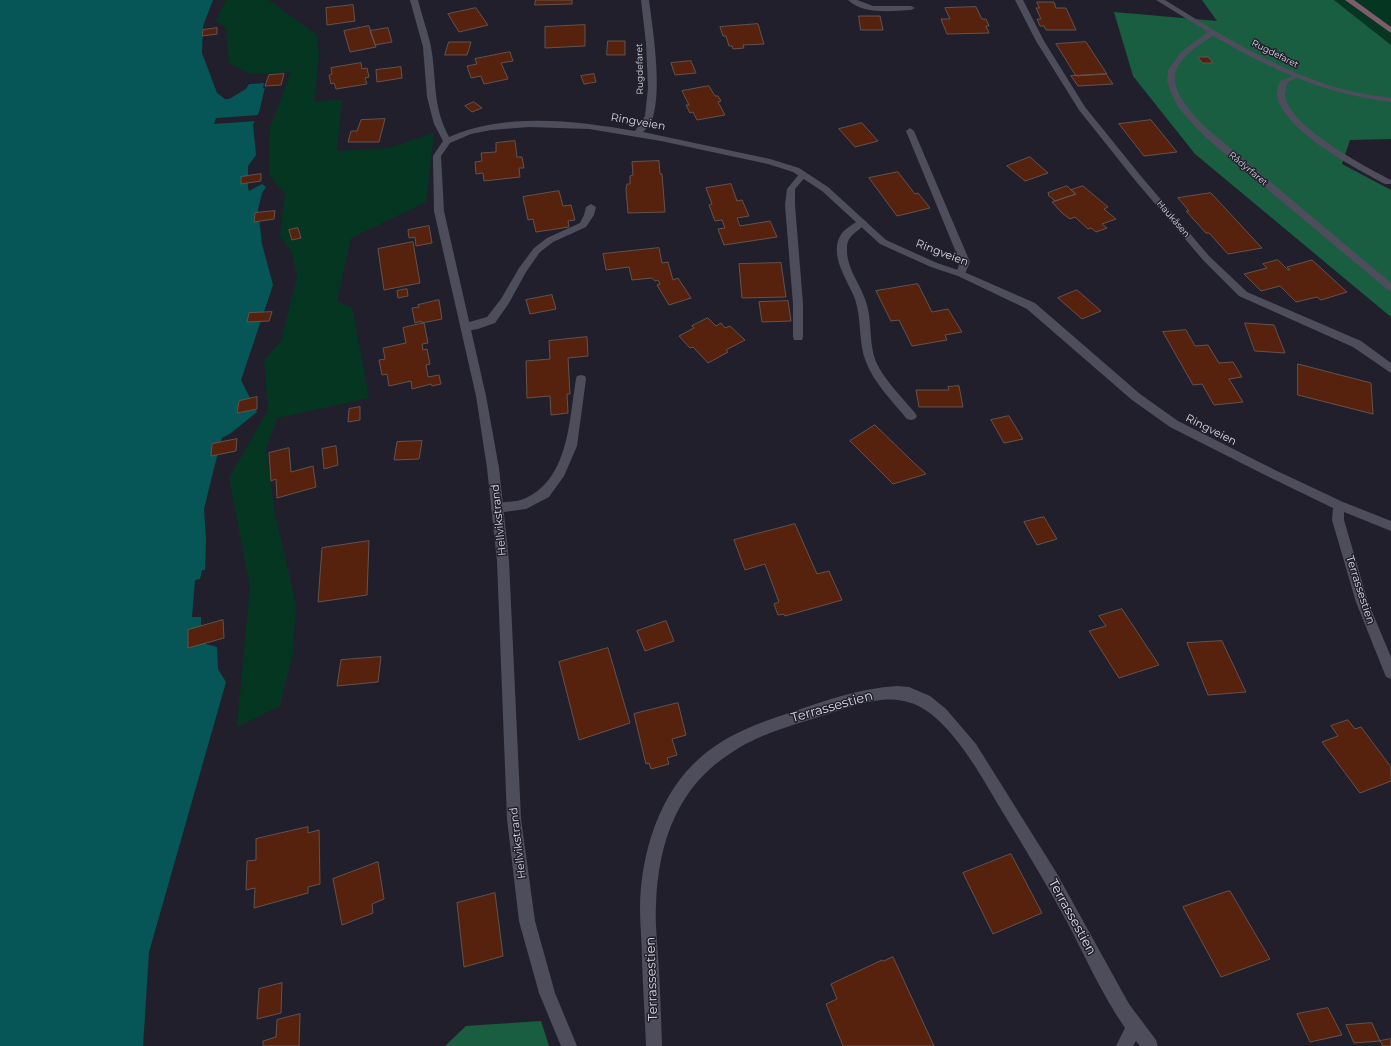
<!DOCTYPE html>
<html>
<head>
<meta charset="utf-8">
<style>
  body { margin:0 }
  canvas { display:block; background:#211f2c }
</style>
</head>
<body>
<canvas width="1391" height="1046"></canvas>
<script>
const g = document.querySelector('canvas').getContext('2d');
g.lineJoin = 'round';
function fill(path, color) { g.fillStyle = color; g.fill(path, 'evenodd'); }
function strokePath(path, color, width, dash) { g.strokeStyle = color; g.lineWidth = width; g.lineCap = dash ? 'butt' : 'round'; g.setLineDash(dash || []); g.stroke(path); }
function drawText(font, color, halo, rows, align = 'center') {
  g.font = font + ' Montserrat,sans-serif'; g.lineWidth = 3; g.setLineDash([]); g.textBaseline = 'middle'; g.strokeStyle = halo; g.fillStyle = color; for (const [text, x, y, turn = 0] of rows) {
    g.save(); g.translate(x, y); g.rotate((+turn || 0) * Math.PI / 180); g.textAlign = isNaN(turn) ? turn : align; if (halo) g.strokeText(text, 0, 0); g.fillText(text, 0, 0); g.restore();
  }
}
const green = new Path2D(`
  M226,0H269L317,35L319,57L314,101L342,100L337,151L389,148L434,133L426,202L351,238L337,301L352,308L369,398L277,418L266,449L275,514L296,605L293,652L280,706L237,727L250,586L229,478L268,410L264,360L281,341L297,277L292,253L280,236L285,194L269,175L270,128L291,72L250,74L229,63L226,28L216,21Z
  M1334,0H1391V45Z`);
const forest = new Path2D(`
  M1202,0H1334L1391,45V139L1350,140L1342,164L1391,190V317L1195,154L1133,76L1114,12L1217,21Z
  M541,1021L549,1046H445L466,1026Z`);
const water = new Path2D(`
  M0,0H213L203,26L202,53L217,93L225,99H229L246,89L249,84L264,83L265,88L259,112L253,125L256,155L248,166V188L249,191L262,184L266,187L262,193L258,209L262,244L273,285L241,380L257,412L231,433L222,438L220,444L204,509L206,540L205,570H202L200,579L195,580L192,617H201V624L206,644L217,647L218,669L226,682L149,952L143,1046H0Z`);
const pier = new Path2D(`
  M264,81L267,88L257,121L214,124L216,118L259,115L265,88H263L264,83L246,84L249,82Z`);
const building = new Path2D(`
  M536,0H572V4L535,5Z
  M1037,2H1054L1056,8H1066L1076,30H1046L1044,26H1040L1037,19H1041L1036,8H1039Z
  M353,5L355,21L327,25L326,8Z
  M976,7L982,19H986L989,26H986L989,33L947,34L941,19H950L945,8Z
  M476,8L488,25L459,32L448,14Z
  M859,16H880L883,30H861Z
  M758,24L764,44L743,45L744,48L733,49L732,46H729L726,36H723L720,27Z
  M585,25V46L545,48V27Z
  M369,26L376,47L350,52L344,31Z
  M217,28V34L202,36L203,30Z
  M388,28L392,42L375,45L370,31Z
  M608,41H625V55H607Z
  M449,42H471L467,55H445Z
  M1086,42L1107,74L1076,76L1056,44Z
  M510,52L513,61L501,63L508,79L484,84L481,76L471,78L467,66L477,64L475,59Z
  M1198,57H1208L1213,63H1203Z
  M691,61L696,73L675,75L671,63Z
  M361,63L362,69L367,68L369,77L365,78L367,84L336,89L334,83L331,84L329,75L332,74L331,68Z
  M401,67L402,78L377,82L376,70Z
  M284,74L281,85L265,86L269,75Z
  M594,74L596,82L584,84L581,76Z
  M1106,74L1113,84L1078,86L1071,76Z
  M709,86L715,96H718L721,101L718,102L725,115L697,120L693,112L690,113L686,105H689L682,91Z
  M474,102L482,108L472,112L465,106Z
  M385,119L379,142H348L351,131H357L361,120Z
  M1151,120L1177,152L1144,156L1119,124Z
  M862,123L878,141L855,147L839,129Z
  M515,141L517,157H522L524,168H519L520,177L484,181L483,173L476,174L475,162L482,161L481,153L496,152V143Z
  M1030,157L1048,173L1025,181L1007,166Z
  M659,161L660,174H662L665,212L628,213L626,189L627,184H630V176L633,175L632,162Z
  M898,172L915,194L918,193L930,208L897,216L869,178Z
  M261,174V181L241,184V177Z
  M731,184L737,201L742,200L749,216L737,218L740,226L770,221L777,237L724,245L718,229L725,228L722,220L715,221L709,205L712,204L706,188Z
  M1067,186L1076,194L1055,201L1048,195L1049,194L1048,193Z
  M1083,186L1108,207L1104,209L1116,219L1102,224L1107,228L1096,232L1091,228L1088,229L1075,217L1070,219L1062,213L1052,202L1076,194L1071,190Z
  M559,191L563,206L571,205L575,220L568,221L569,227L536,232L533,219L528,220L523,197Z
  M1211,193L1262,248L1228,254L1209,233H1206L1186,211H1189L1178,198Z
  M275,211L274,219L254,222L255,213Z
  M429,226L432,243L416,246L415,237L409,238L408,230Z
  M298,228L301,238L292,240L289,230Z
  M413,242L420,283L384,290L378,249Z
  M659,248L662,263L668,262L673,280L678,278L691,298L669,305L657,285L660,284L658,280L655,281L652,278L632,280L629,267L606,270L603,254Z
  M1278,260L1288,270H1290L1287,267L1312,260L1347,292L1321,300L1317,297L1296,302L1280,286L1261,291L1244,274L1267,268L1263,264Z
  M781,263L786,297L742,298L739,264Z
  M918,284L932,312L948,309L962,332L945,335L947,340L912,346L899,320L891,321L876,291Z
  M407,289L408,296L398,298L397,291Z
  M1077,290L1101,311L1082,319L1058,298Z
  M552,295L556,309L530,314L526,300Z
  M439,300L442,319L422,323L421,321L415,323L412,308L419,307L418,305Z
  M788,301L791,321L762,322L759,302Z
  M272,312L269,321L247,322L249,313Z
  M708,318L716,326L721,323L725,328L730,326L745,340L726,350L728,352L708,363L693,347L690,348L679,336L694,328L692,326Z
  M424,323L428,343L422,344L423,350L427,349L430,364L426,365L428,377L439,375L441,384L432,386L431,384L412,389L411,381L389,386L387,374L382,375L379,360L385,359L383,348L406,343L403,328Z
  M1245,323L1274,325L1285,353L1255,351Z
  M1186,330L1195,346L1208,345L1219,363L1233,362L1242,377L1229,379L1243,402L1214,405L1202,384L1193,385L1163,332Z
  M587,337L588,356L568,358L570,394H567L568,413L551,415L550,396L527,398L526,361L550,359L549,341Z
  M1298,364L1371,383L1373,414L1298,395Z
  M959,386L963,407H919L916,390H949L948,387Z
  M257,397V409L237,413L239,401Z
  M360,407V420L348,422L349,409Z
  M1009,416L1023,439L1004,443L991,420Z
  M875,425L912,461L926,474L893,484L850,441Z
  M237,439L236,451L211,456L212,444Z
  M422,441L419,459L394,460L397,442Z
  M336,446L338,465L324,469L322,449Z
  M289,448L291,472L313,466L316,487L277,498L276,479L271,481L269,453Z
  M1044,517L1057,539L1037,545L1024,522Z
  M795,524L817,574L829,571L842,600L785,616L784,614L778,615L774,604L779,602L765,564L745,570L734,540Z
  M369,541L367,595L318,602L322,548Z
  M1122,609L1159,665L1119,678L1089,631L1106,626L1099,616Z
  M223,620L224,638L188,648V630Z
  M666,621L674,641L645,651L637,631Z
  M1222,641L1246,692L1208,695L1187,643Z
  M608,648L630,723L579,740L559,662Z
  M381,657L378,682L337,686L341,660Z
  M678,703L686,735L672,739L677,755L667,758L669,764L651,769L649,763L646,764L634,714Z
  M1348,720L1355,729L1361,727L1391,767V781L1360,793L1322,742L1338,736L1331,726Z
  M308,827V833L319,830L320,884L308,887V893L254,908L255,888L246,890L247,861L256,860V839Z
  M1011,854L1042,913L993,934L963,873Z
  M378,862L384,899L372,904L373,913L342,925L333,879Z
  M1228,891H1230L1270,959L1221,977L1183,907Z
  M495,893L503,956L464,967L457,903Z
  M893,957L934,1046H843L826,1004L837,999L831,984L882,960L883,961Z
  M282,983L281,1013L257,1019L259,989Z
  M1328,1008L1342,1035L1310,1042L1297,1014Z
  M300,1014L299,1046H263V1041L276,1037L277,1020Z
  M1372,1023L1380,1041L1354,1043L1346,1025Z
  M1391,1039V1046H1383L1380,1041Z`);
const lane = new Path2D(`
  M848,0H857L873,6H911L915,8L911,10C892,11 863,15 848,0Z
  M1297,74L1301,76L1288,82C1287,86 1285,91 1285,94C1286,125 1366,167 1391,180V184H1385C1355,168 1284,131 1277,96C1276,92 1279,85 1280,81Z
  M910,128L914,131L970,262L964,276H958L956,274L960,262L906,131Z
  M803,172L807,175L795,189V205L803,304V337L802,340H794L793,337V304L785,205L787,189L800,173Z
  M591,204L596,207L594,215L586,227L553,242L540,252L526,272L509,303L495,323L478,329L466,331L462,330L461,327L462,324L487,317L501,299L519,268L534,248L547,238L580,223L584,215L586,207Z
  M862,219L867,222C860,231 847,234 847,248C846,267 859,282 865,299C873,319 868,342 876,362C885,381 902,397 915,413L917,416L915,419L911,420L907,419C893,402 874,383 866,362C858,342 862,320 855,299C848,280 827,254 842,233C846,228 854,224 859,220Z
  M581,375L585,376L586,379L577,446L564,476L549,497L526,509L497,513L493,512L491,508L493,504C503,501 516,503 526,498C569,478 569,420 576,379L577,376Z`);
const street = new Path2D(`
  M410,0H418C422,16 428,32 431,47C437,81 432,105 449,137C507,112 575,121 635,131L645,116L648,88L646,43L641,0H649C653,31 662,87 653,117C651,123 647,128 643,132L770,159L799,168L828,187L886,240L937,263L964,272L1035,303L1140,394L1178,421L1275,470L1343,502L1391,521V531L1344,512V520L1368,602L1391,657V679L1386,677L1356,602L1332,520L1333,508L1267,476L1170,427L1132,400L1027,309L958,276L931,267L880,244L822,191L793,172L768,164L661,141L589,129L529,127L491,130L471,134L450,143L441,156L444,211L486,396L499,468L509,561L521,819L535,921L555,993L577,1046H561L539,993L519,921L507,819L497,561L487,468L476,396L434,211L433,156L443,141L434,124L427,97L423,47Z
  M1015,0H1023L1044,41L1085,107L1140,175L1209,256L1247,292L1361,341L1391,363V373L1353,347L1239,296L1203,260L1134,179L1079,110L1036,41Z
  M1156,0H1165C1218,33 1271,66 1331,86C1350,92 1371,95 1391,98V102C1321,93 1273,70 1213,36C1163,66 1165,85 1204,126L1391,283V291L1388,290L1219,149L1198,130L1178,107L1171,93L1167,81L1168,70L1181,52L1208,32Z
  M897,686L909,687L930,696L946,709L976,744L1056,872L1129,1004L1156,1040L1158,1046H1140L1136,1041L1133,1046H1116L1125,1028C1102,995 1085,956 1066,920C1046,883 1024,847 1002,811C983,779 964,744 937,719C904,688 869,700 831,713C798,724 763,732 734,751C678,785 658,842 656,905C655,922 657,939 658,955C660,986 661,1016 662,1046H646C645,1018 643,990 642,961C642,943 640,925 640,907C641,853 659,793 701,757C726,735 758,723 789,713C824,701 860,688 897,686Z`);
const secondary = new Path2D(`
  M1345,0H1354L1391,27V33Z`);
const farStreetnames = [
  ["Rugdefaret",1275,54,27],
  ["Rugdefaret",640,69,-91],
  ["Rådyrfaret",1248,169,40],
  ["Haukåsen",1173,219,49]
];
const streetNames = [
  ["Ringveien",638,122,10],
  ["Ringveien",942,253,21],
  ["Ringveien",1211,430,27],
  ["Hellvikstrand",499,520,-96],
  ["Terrassestien",1360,590,72],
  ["Hellvikstrand",518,843,-97]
];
const nearStreetnames = [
  ["Terrassestien",832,707,-16],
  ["Terrassestien",1072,917,61],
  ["Terrassestien",652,979,-92]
];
fill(green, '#043621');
fill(forest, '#195e40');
fill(water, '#065657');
fill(pier, '#211f2c');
fill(building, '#57220d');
strokePath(building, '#63524c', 1);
fill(lane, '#4e4d5c');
fill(street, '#4e4d5c');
fill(secondary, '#7f5c6b');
drawText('9px', '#d9d9e1', '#211f2c', farStreetnames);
drawText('11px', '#d9d9e1', '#211f2c', streetNames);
drawText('13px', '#d9d9e1', '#211f2c', nearStreetnames);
</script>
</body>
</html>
